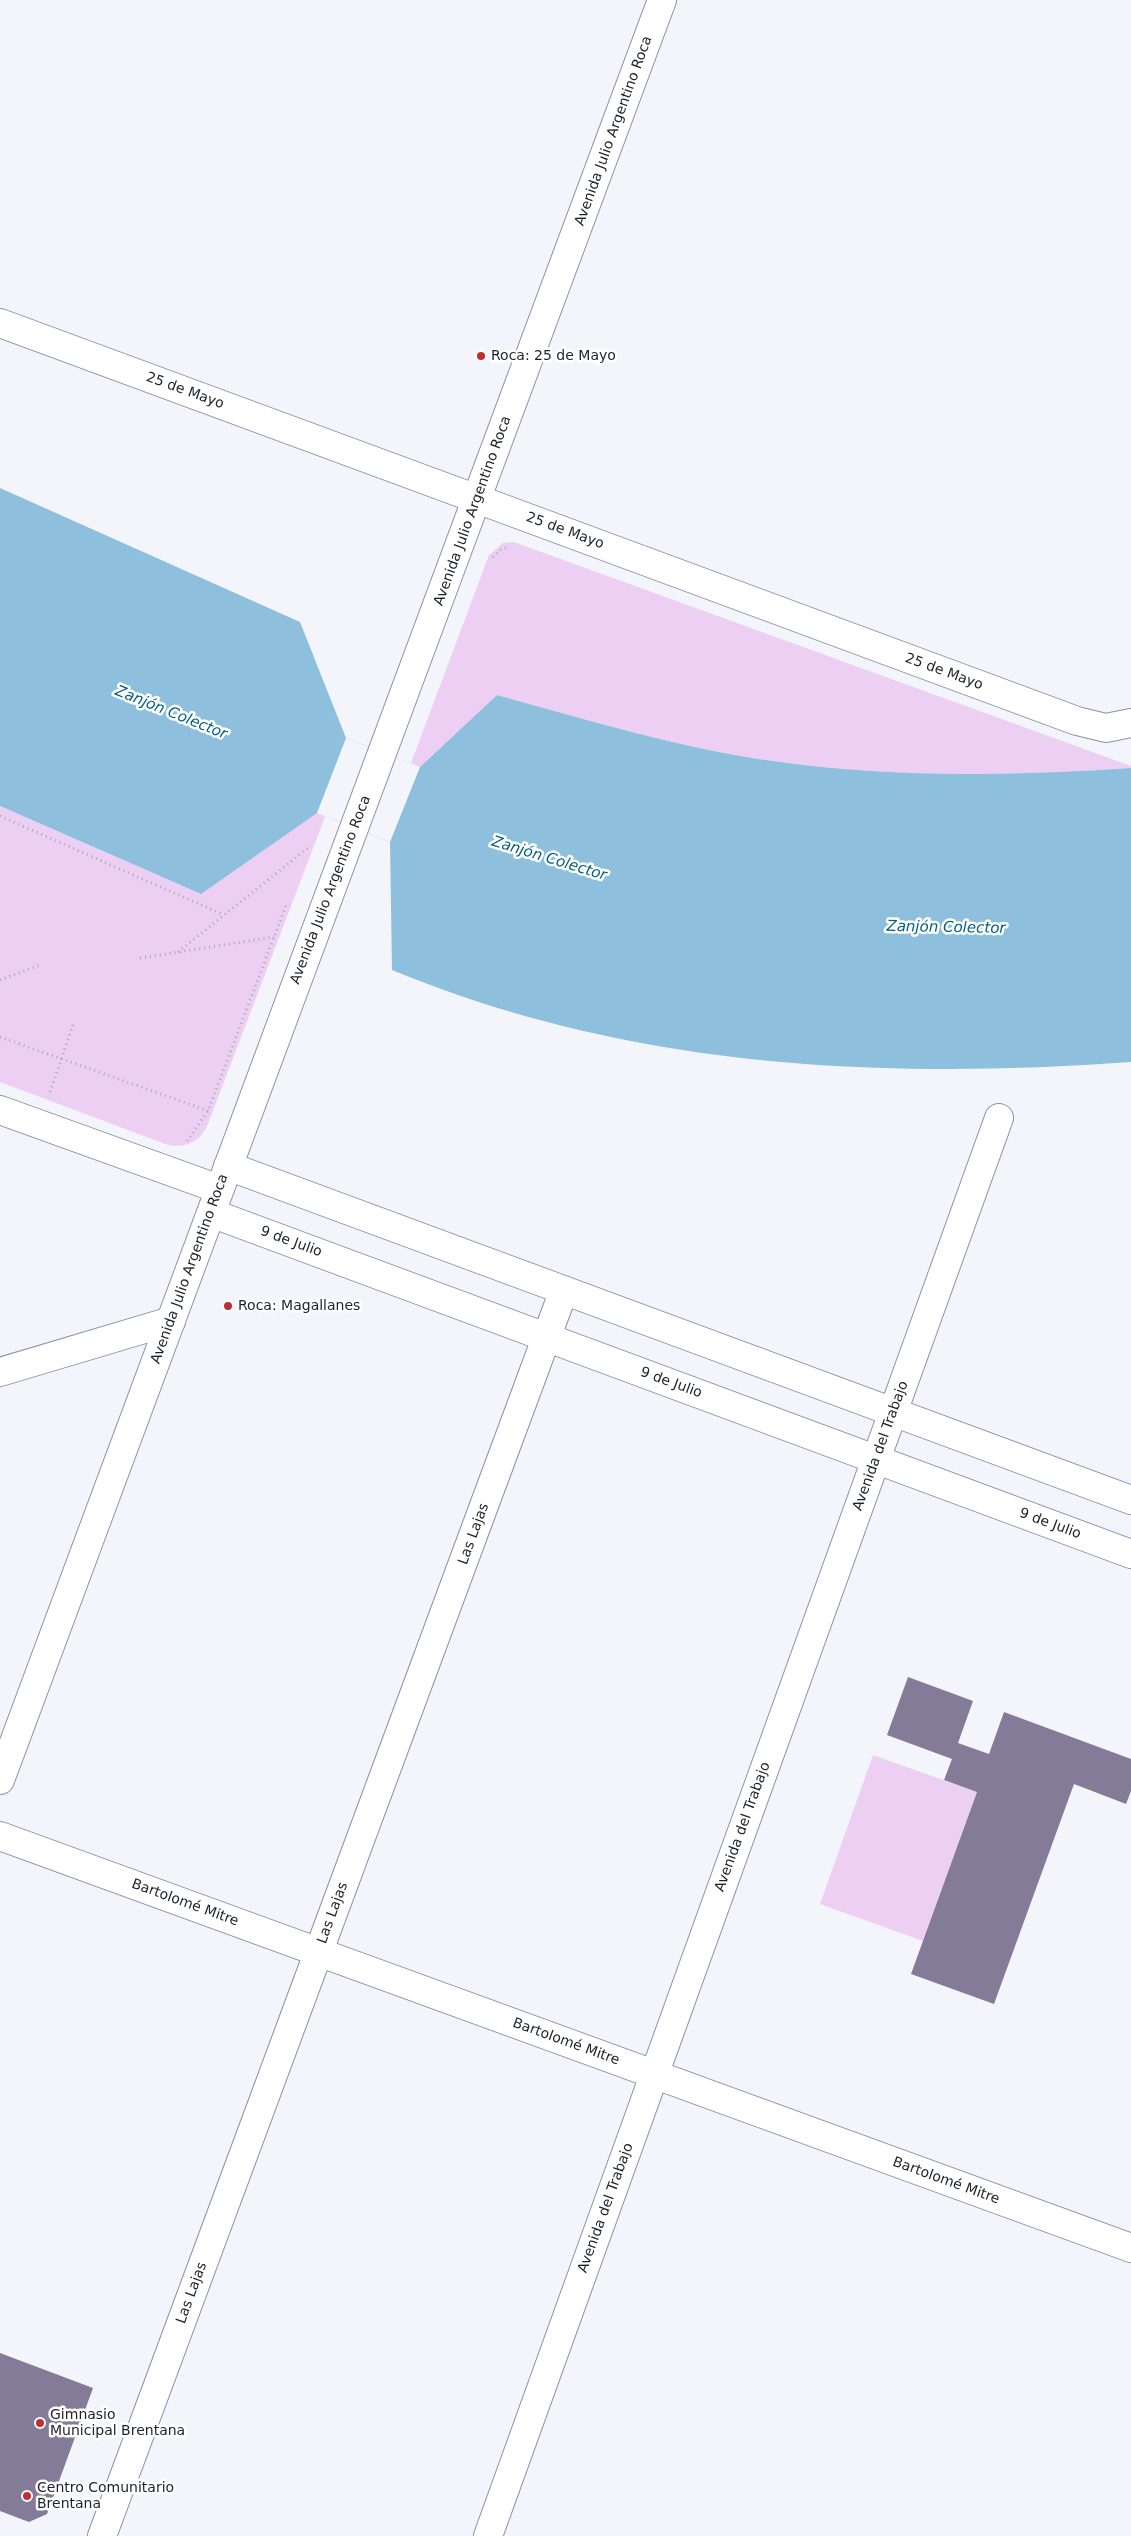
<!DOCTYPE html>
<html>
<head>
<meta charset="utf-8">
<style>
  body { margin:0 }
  canvas { display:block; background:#f3f5fb }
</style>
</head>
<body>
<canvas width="1131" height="2536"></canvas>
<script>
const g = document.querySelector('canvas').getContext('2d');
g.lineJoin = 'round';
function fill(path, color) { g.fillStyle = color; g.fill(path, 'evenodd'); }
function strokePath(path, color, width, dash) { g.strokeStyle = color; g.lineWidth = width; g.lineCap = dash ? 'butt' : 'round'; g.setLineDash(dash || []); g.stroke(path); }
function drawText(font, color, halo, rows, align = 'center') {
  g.font = font + ' "DejaVu Sans",sans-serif'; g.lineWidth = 5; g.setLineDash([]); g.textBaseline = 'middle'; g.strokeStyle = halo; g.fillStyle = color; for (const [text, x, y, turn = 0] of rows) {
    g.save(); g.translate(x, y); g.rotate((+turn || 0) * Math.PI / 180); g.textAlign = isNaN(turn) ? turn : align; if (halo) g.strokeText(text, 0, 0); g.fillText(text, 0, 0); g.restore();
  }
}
const green = new Path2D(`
  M514,542L1131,766V768C1011,776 892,778 773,761C679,748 588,720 497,695L420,767L411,763L489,555L503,543Z
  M0,563L317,813L325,817L208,1124C200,1142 187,1148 168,1145L0,1082V806L201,894Z
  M873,1755L977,1792L923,1941L820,1904Z`);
const water = new Path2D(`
  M0,488L300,622L346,738L420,767L497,695C588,720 679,748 773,761C892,778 1011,776 1131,768V1062C878,1080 629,1068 392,970L390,842L317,813L201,894L0,806Z`);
const pier = new Path2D(`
  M346,738L420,767L390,842L317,813Z`);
const building = new Path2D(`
  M908,1677L973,1701L958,1743L989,1754L1004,1712L1131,1759V1791L1126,1804L1074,1784L994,2004L911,1974L977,1792L944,1780L952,1759L887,1735Z
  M0,2353L93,2388L47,2514L29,2522L0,2511Z`);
const path = new Path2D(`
  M493,557L500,550L508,547
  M0,816L224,915
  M178,952L309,847
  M140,958L274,937
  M0,980L40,965
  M0,1037L209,1111
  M50,1092L74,1022
  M187,1141L208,1111L287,903`);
const minor = new Path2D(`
  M0,323L477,499
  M0,1110L219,1189
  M228,1166L1131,1500
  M211,1213L1131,1554
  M0,1372L171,1321
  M0,1836L1131,2248
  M102,2536L564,1290
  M488,2536L999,1118`);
const major = new Path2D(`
  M477,499L1077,721L1106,728L1131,723
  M0,1780L662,0`);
const markers = [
  [481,356,5,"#be2f34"],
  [228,1306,5,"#be2f34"],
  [40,2423,5,"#be2f34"],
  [27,2496,5,"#be2f34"]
];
const streetNames = [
  ["Avenida Julio Argentino Roca",614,131,-70],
  ["25 de Mayo",185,391,20],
  ["Avenida Julio Argentino Roca",473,511,-70],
  ["25 de Mayo",565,531,20],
  ["25 de Mayo",944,672,20],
  ["Avenida Julio Argentino Roca",331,890,-69],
  ["9 de Julio",291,1242,20],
  ["Avenida Julio Argentino Roca",190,1269,-70],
  ["9 de Julio",671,1383,20],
  ["Avenida del Trabajo",881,1446,-70],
  ["9 de Julio",1050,1524,20],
  ["Las Lajas",474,1534,-70],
  ["Avenida del Trabajo",743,1827,-70],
  ["Bartolomé Mitre",185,1903,20],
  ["Las Lajas",333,1913,-70],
  ["Bartolomé Mitre",566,2042,20],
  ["Bartolomé Mitre",946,2181,20],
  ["Avenida del Trabajo",606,2208,-70],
  ["Las Lajas",192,2293,-70]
];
const poiNames = [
  ["Roca: 25 de Mayo",491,356],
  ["Roca: Magallanes",238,1306],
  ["Gimnasio",50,2415],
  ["Municipal Brentana",50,2431],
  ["Centro Comunitario",37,2488],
  ["Brentana",37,2504]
];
const waterNames = [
  ["Zanjón Colector",171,713,22],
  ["Zanjón Colector",549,859,17],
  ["Zanjón Colector",946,928,1]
];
fill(green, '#edcff4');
fill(water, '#8ec0dd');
fill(pier, '#f3f5fb');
fill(building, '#837b97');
strokePath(minor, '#8b90ac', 30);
strokePath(major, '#8b90ac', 30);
strokePath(path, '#a9abb3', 3, [1, 4]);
strokePath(minor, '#fff', 28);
strokePath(major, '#fff', 28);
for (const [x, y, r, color] of markers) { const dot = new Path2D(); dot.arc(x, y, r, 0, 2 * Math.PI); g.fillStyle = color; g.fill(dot); strokePath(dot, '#fff', 2); }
drawText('14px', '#1e202b', '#fff', streetNames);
drawText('14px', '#1e202b', '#fff', poiNames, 'left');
drawText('italic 15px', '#005f85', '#fff', waterNames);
</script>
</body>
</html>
